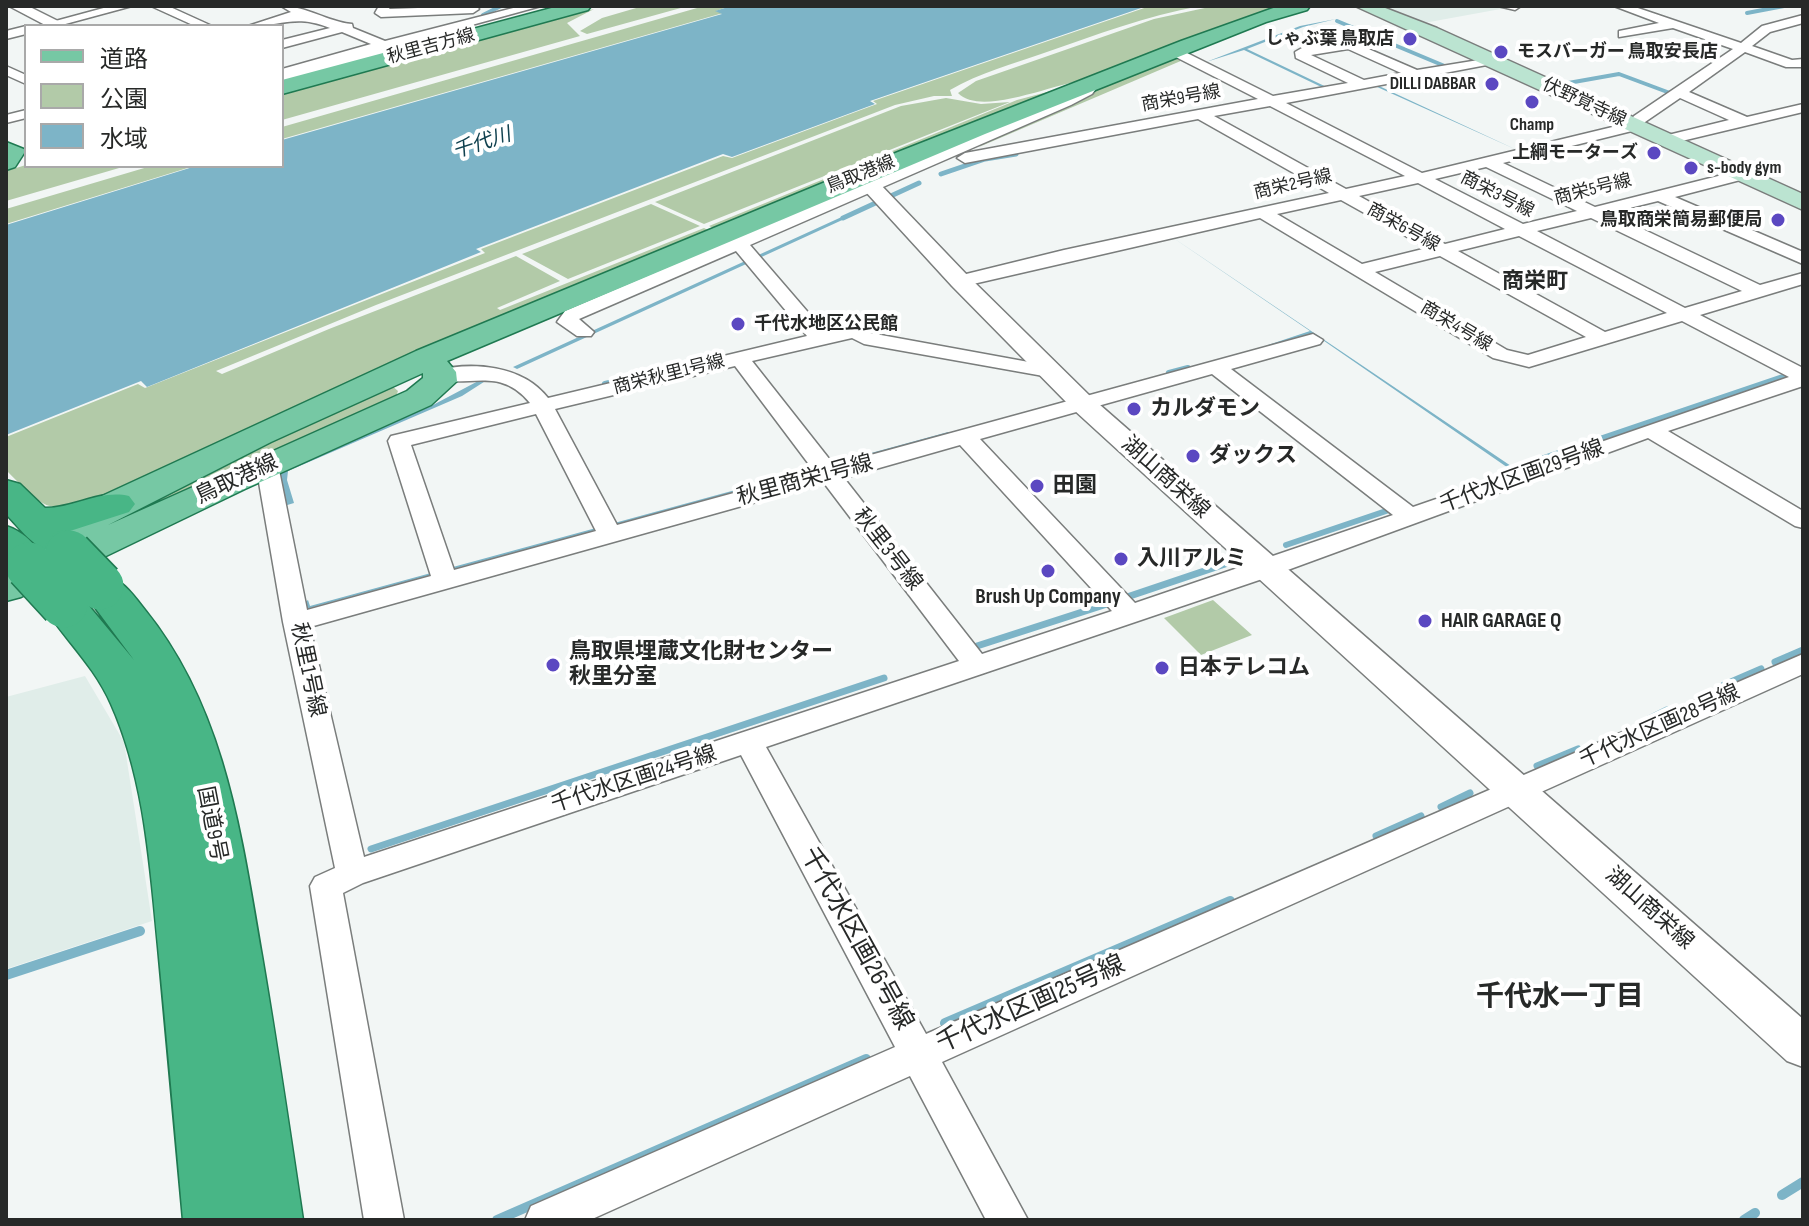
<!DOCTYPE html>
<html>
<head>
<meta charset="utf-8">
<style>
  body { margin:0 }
  #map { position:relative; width:1809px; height:1226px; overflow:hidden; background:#f2f6f5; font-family:"Sofia Sans Condensed","Noto Sans JP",sans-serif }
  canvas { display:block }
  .frame { position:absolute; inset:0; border:8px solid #272928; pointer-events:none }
  .legend { position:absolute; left:24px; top:24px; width:260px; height:144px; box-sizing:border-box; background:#fff; border:2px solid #a9a9a9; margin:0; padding:10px 14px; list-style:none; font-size:24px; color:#272928 }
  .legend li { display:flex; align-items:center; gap:16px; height:40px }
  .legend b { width:40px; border:2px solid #a9a9a9 }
</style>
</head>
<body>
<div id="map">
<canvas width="1809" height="1226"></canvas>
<div class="frame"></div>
<ul class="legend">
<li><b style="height:10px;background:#76c8a4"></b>道路</li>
<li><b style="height:22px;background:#b2caa8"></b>公園</li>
<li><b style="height:22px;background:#7db4c7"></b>水域</li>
</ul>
</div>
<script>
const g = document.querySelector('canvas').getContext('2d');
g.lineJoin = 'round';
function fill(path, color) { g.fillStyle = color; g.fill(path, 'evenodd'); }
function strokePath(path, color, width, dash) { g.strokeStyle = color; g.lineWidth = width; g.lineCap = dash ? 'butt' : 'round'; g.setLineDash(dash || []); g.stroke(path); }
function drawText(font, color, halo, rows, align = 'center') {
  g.font = font + ' "Sofia Sans Condensed","Noto Sans JP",sans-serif'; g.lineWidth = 8; g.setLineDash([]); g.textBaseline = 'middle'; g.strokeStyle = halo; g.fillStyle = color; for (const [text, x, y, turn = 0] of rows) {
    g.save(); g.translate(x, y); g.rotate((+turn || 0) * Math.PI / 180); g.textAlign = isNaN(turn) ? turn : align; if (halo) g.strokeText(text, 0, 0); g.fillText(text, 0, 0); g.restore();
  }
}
const built = new Path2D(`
  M1382,6H1500L1506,8L1424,23Z
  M85,676L124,742L152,921L6,969V697Z`);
const green = new Path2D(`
  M643,6H688L587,34L580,31L602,18Z
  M704,6H730L716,11L723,13L282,139V127Z
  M1150,6H1200C1146,16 1096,35 1044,53C1013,64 979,73 950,90L952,96H934L895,105L376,305L216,371L222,374L329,329L516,256L560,281L497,308L500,310L704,228L712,232L110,494C45,511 54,518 6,470V437L138,384L145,388L485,253L481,249L723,156L732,158L877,104L873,101Z
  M1214,6H1285L1091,79C1059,81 982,118 958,93L976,81L1154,19Z
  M594,9L567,23L580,36L282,120V94Z
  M1165,57L1183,60L979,147L983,144Z
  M1066,87L717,230L709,226L1017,100Z
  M946,98L981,104L1010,102L704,224L655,202L901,106Z
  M26,165V166H126L6,201V171Z
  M151,166H194L6,224V209Z
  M651,204L700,226L568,279L522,254Z
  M391,385L398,391L395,399L100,537L102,524L118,513Z
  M1213,600L1252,635L1201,655L1164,618Z`);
const water = new Path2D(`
  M731,6H1147L876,99L870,101L875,104L732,157L723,154L476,249L481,252L147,387L141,381L6,435V225L196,166H282V140L722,14L715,11Z
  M1336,19L1303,27L1247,49L1337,92L1434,75L1379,86L1517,150L1375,86L1336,94L1244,50L1206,62L1300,26Z
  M846,215L851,216L541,358L517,369L513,367Z
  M1169,235L1511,466L1803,367V373L1514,472L1314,334L1271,347L1268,345L1310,331Z
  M482,379L487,380L462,396L288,471L287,480L294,503L284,506L276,471L431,406Z
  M948,432L951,434L306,609L304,603L308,600L310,606Z`);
const streamFar4 = new Path2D(`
  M1747,13L1784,6
  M483,15L501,6
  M1337,21L1447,67
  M1557,85L1619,74L1670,93`);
const streamFar3 = new Path2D(`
  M941,174L985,159L1016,154
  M843,218L919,183`);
const streamFar2 = new Path2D(`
  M1169,373L1188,368
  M605,384L722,356
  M1286,545L1389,510`);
const streamFar1 = new Path2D(`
  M1127,597L1225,564
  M977,646L1107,604
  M1775,662L1803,650
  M1724,685L1761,669
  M1649,719L1667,710
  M1537,766L1578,749
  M1441,807L1470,793
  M1376,836L1421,816
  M371,849L884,678`);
const stream = new Path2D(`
  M6,975L140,931
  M945,1023L1230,901
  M1782,1195L1803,1182
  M497,1220L866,1059
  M1744,1220L1755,1213`);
const minor = new Path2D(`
  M111,6H132L58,26H37Z
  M151,6H168L212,26H195Z
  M281,6C307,6 328,22 352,24L353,28L385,41L521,6H541L282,77V69L371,44L342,32L282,48V40L330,28C295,14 283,26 248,26L291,12Z
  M379,6H391L389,9L476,6L479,9L473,13L381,17L375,13Z
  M1498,6H1521L1515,10Z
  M1614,6H1632L1741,43L1762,26L1803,15V23L1770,32L1752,46L1792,60L1803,59V67H1786L1745,52L1689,92L1747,117L1803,104V112L1665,145L1660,143V137L1729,120L1680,98L1645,122L1640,129L1503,163L1595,207L1742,170L1748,172V178L1675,197L1803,252V264L1658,201L1609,213L1760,285L1803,273V284L1700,315L1803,368V386L1668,431L1803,511V528L1795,526L1648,438L1274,575L766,747L926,1034L1803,654V674L942,1062L1028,1220H986L910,1076L590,1220H525L531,1206L895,1047L741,755L363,883L343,893L404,1220H364L310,886L315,877L335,868L283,622L256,465L259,460H275L278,465L307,610L431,576L388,441L391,436L530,403C500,366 470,388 434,379L431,375L434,371C472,361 523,365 548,398L807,336L736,251L579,319L594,332L591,336H577L557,322L565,311L1061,99L1095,77L1102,81L1092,94L1071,105L750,245L825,332L856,325L870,333L1056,367L1059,371L1056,375L1049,377L864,344L852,338L752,361L834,465L1313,334L1323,340L1320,344L1231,369L1413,507L1789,377L1682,321L1529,367L1493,358L1260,218L960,287L954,285L951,281L954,277L1064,250L1329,193L1198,119L965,163L957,158L965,153L1258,99L1168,53V47L1173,46L1273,96L1348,83L1296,58L1295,52L1302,48L1350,41L1417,70L1497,57V63L1492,64L1286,103L1422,173L1629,123L1634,116L1733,49L1673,28L1619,37V31L1659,23ZM1348,49L1401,73L1364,80L1311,55ZM1270,106L1405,176L1346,189L1214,116ZM1486,167L1577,211L1523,224L1435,179ZM1418,183L1505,229L1445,244L1359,196ZM1341,200L1427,248L1362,264L1277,214ZM1591,218L1742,291L1685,308L1537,231ZM1519,236L1667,313L1605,332L1458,251ZM1440,256L1586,337L1528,355L1507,350L1375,272ZM735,366L814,471L617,525L555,409ZM1212,374L1393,515L1135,603L980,439ZM536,414L596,531L454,570L411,445ZM960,445L1112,611L982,654L844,478ZM824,483L959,661L364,857L310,627Z
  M26,26V34L6,39V31Z
  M6,66L26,75V84L6,75Z
  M26,110V118L6,123V115Z`);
const tertiary = new Path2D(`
  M9,6H28L68,26H47Z
  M386,48L394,53L392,56L282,83V73Z
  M872,181L879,183L968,276L1092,398L1803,1019V1067L1787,1061L1074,410L952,286L865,191L862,187Z`);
const secondary = new Path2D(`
  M1355,6H1380L1437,28L1803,194V210Z`);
const primary = new Path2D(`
  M559,6H591L588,10L282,94V80Z
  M1279,6H1310L1307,10L1266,22L985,134L447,361L456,372L457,381L431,405L245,489L21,597L6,601V572L47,553L44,549L64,520L102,496L416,351L898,152L1181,41ZM423,373V378L407,391L108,525L271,442Z
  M6,142L26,150L15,167L6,170Z`);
const trunk = new Path2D(`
  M6,480L20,484L45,508C74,508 101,489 129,496L135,504L129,512L70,531L78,542L72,551C41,559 26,535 6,514Z
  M6,526C26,532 39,549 50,566L44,575C1,587 6,558 6,526Z
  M100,572C121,578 132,593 145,610C225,709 241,834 262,956C277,1044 290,1132 303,1220H183C175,1129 167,1038 158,947C150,866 145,780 111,704C94,665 64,639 42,604L49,594L64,590L79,594L134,660L79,586L85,576Z`);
const trunkBridgeFar1 = new Path2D(`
  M64,549L71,556`);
const trunkBridge = new Path2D(`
  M69,554L100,586
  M29,566L64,604`);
const markers = [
  [1410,39,8,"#5b48c1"],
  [1501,52,8,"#5b48c1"],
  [1492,84,8,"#5b48c1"],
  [1532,102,8,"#5b48c1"],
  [1654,153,8,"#5b48c1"],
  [1691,168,8,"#5b48c1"],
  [1778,220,8,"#5b48c1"],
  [738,324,8,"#5b48c1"],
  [1134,409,8,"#5b48c1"],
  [1193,456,8,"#5b48c1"],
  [1037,486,8,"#5b48c1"],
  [1121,559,8,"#5b48c1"],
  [1048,571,8,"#5b48c1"],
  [1425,621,8,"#5b48c1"],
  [553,665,8,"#5b48c1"],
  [1162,668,8,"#5b48c1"]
];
const farPoinames = [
  ["しゃぶ葉 鳥取店",1394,39],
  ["モスバーガー 鳥取安長店",1517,52,"left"],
  ["DILLI DABBAR",1476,84],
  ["Champ",1532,125,"center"],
  ["上綱モーターズ",1638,153],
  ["s-body gym",1707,168,"left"],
  ["鳥取商栄簡易郵便局",1762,220],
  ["千代水地区公民館",754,324,"left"]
];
const farStreetnames = [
  ["秋里吉方線",431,47,-15],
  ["商栄9号線",1181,99,-10],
  ["伏野覚寺線",1584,103,25],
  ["鳥取港線",861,175,-22],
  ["商栄2号線",1293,185,-13],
  ["商栄5号線",1593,190,-14],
  ["商栄3号線",1497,195,27],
  ["商栄6号線",1403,228,29],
  ["商栄4号線",1456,327,31],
  ["商栄秋里1号線",669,375,-14]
];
const farWaternames = [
  ["千代川",482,144,-18]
];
const farQuarternames = [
  ["商栄町",1535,282]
];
const poiNames = [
  ["カルダモン",1150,409],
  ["ダックス",1209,456],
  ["田園",1053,486],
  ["入川アルミ",1137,559],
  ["Brush Up Company",1048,597,"center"],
  ["HAIR GARAGE Q",1441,621],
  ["鳥取県埋蔵文化財センター",569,652],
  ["秋里分室",569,677],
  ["日本テレコム",1178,668]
];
const streetNames = [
  ["千代水区画29号線",1522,477,-20],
  ["湖山商栄線",1165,478,42],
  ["鳥取港線",237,480,-25],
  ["秋里商栄1号線",805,481,-15],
  ["秋里3号線",887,550,52],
  ["秋里1号線",307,670,78],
  ["千代水区画28号線",1660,727,-24],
  ["千代水区画24号線",634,780,-18],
  ["国道9号",211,824,79],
  ["湖山商栄線",1649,909,42]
];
const nearStreetnames = [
  ["千代水区画26号線",856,939,61],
  ["千代水区画25号線",1031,1005,-24]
];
const nearNeighbourhoodnames = [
  ["千代水一丁目",1560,998]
];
fill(built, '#e0ede9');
fill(green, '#b2caa8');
fill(water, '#7db4c7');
strokePath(streamFar4, '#7db4c7', 4);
strokePath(streamFar3, '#7db4c7', 5);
strokePath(streamFar2, '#7db4c7', 6);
strokePath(streamFar1, '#7db4c7', 7);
strokePath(stream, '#7db4c7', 10);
strokePath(minor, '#7a7d7c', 3);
strokePath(tertiary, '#7a7d7c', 3);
strokePath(secondary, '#7a7d7c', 3);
strokePath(primary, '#1f7951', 3);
strokePath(trunk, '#1f7951', 3);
fill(minor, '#fff');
fill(tertiary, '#fff');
fill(secondary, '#bbe4d1');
fill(primary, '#76c8a4');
fill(trunk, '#48b686');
strokePath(trunkBridgeFar1, '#1f7951', 40, []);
strokePath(trunkBridge, '#1f7951', 50, []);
strokePath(trunkBridgeFar1, '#48b686', 37);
strokePath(trunkBridge, '#48b686', 47);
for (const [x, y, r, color] of markers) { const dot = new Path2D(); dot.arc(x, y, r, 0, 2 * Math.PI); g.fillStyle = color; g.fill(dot); strokePath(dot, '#fff', 3); }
drawText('bold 18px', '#272928', '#fff', farPoinames, 'right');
drawText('18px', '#272928', '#fff', farStreetnames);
drawText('italic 20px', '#10414f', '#fff', farWaternames);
drawText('bold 22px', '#272928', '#fff', farQuarternames);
drawText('bold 22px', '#272928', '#fff', poiNames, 'left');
drawText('22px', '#272928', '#fff', streetNames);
drawText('26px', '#272928', '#fff', nearStreetnames);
drawText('bold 28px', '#272928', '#fff', nearNeighbourhoodnames);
</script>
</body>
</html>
